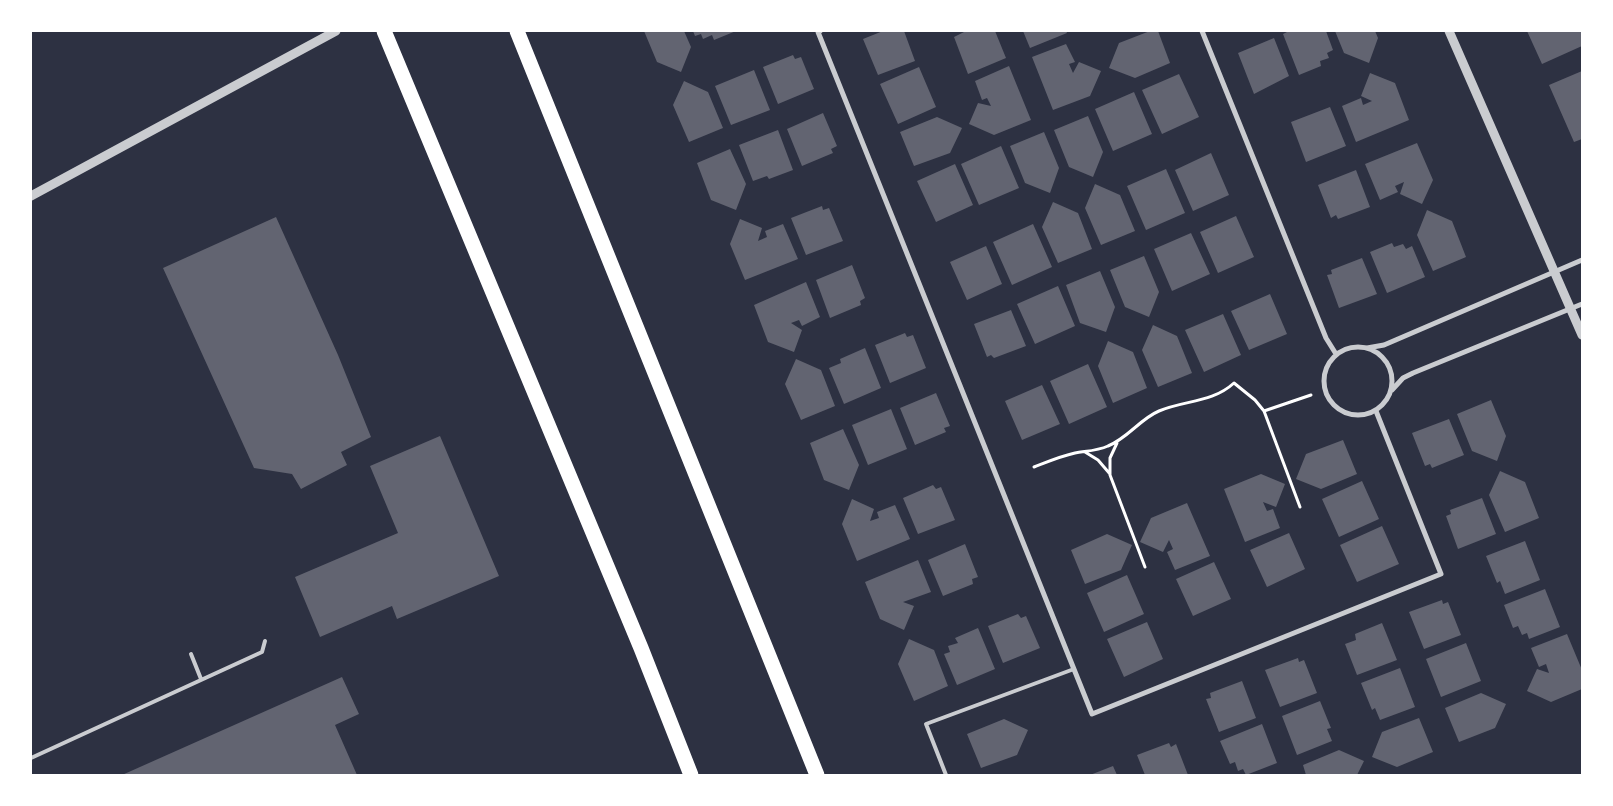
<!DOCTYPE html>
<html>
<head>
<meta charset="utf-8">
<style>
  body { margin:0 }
  #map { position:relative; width:1613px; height:806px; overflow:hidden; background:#2d3142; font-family:Ubuntu,sans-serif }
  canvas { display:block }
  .frame { position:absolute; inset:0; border:32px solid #fff; pointer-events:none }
</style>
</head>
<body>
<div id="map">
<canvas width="1613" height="806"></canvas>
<div class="frame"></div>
</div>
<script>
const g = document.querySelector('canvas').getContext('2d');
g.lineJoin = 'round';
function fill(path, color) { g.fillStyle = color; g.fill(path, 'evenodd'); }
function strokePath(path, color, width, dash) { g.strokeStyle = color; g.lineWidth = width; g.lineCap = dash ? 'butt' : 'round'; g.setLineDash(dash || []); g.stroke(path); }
const building = new Path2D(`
  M644,31H684L691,47L681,72L657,62Z
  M693,31H736L714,40L712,35L703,39L701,34L695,36Z
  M883,31H904L915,61L878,75L863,39Z
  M966,31H995L1006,58L968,74L954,37Z
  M1023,31H1066L1067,33L1030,48Z
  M1150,31H1158L1170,63L1135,78L1109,68L1119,43Z
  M1289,31H1326L1333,50L1327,53L1329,58L1320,61L1321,66L1299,75L1283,34Z
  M1335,31H1375L1378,38L1369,63L1344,53Z
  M1527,31H1582V46L1542,64Z
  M1274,38L1289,76L1254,94L1238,53Z
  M1066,44L1075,62L1069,64L1073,73L1079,62L1101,71L1090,96L1053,110L1032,57Z
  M793,55L795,59L801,57L814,89L778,104L763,67Z
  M1009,66L1031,120L994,135L969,124L978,103L991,106L987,98L982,100L975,81Z
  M919,67L936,107L898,124L880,84Z
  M754,70L770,110L731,125L715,86Z
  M1582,71V139L1574,142L1549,85Z
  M1370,73L1395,83L1409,120L1356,142L1342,106L1361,98L1363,105L1372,101L1361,96Z
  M1179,74L1199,117L1162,134L1142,90Z
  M684,81L708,92L723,128L689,142L673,105Z
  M1134,92L1152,134L1113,151L1095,109Z
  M1330,107L1346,146L1306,162L1291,122Z
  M823,113L837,146L831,149L833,153L802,166L787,129Z
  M1088,116L1103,152L1093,177L1069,167L1054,130Z
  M937,117L962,128L950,153L914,166L900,132Z
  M778,130L793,170L769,179L767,176L753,181L739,145Z
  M1044,132L1059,168L1050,193L1025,183L1010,146Z
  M1417,143L1433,180L1422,204L1400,194L1404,182L1395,186L1398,192L1380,200L1365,164Z
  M1001,146L1019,188L979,205L961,164Z
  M730,149L746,184L736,210L711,200L697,163Z
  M1211,153L1229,195L1193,211L1175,170Z
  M955,164L973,205L936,222L917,181Z
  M1166,169L1185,213L1146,230L1127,186Z
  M1356,170L1370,207L1338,219L1336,215L1331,218L1318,185Z
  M1095,184L1120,195L1135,231L1101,245L1085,208Z
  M1053,202L1078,213L1092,249L1058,263L1042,227Z
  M822,206L823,210L829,208L843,241L806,255L791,218Z
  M1427,210L1452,221L1466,257L1433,271L1417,235Z
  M1236,216L1254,257L1218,273L1200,232Z
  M276,217L338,355L371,437L341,452L347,465L301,489L292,474L254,468L163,268Z
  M740,219L762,228L758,241L767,237L765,231L783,224L798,259L745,280L730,244Z
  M1033,224L1052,267L1012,285L993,242Z
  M1191,233L1210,274L1172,291L1154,249Z
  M1392,243L1394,247L1403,244L1406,249L1412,246L1425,277L1387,293L1370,252Z
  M986,246L1002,284L967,300L950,262Z
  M1144,256L1159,292L1149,317L1125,307L1110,270Z
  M1362,258L1377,294L1339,308L1327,275L1332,274L1331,270Z
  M852,265L865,298L860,301L861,305L830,318L816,280Z
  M1100,271L1115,307L1106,332L1080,323L1066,285Z
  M806,282L820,317L802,326L799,320L791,323L802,330L794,352L768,342L754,305Z
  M1058,286L1075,326L1035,344L1017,304Z
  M1270,294L1287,334L1249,350L1231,311Z
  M1011,310L1026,346L994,358L991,355L987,357L974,324Z
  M1223,314L1241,355L1204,372L1185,330Z
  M1153,325L1177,336L1192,373L1158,387L1142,350Z
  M905,333L907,337L913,335L926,368L890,383L875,345Z
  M1108,341L1133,352L1147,388L1113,403L1098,366Z
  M865,348L881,388L844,404L829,368L841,363L840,359Z
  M796,359L821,370L835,406L801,420L785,384Z
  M1088,364L1107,407L1069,424L1050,381Z
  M1042,385L1060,424L1022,440L1005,401Z
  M936,393L950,426L944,428L946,432L915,445L900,408Z
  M1491,400L1506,436L1497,461L1472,451L1457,414Z
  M891,409L907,449L868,465L852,425Z
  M1449,419L1464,455L1432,468L1430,464L1425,466L1412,433Z
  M843,429L859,465L849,490L824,480L810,443Z
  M440,436L499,576L397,619L392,606L320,637L295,577L398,533L370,466Z
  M1343,440L1357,474L1321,489L1296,479L1306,454Z
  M1500,471L1525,482L1539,518L1505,532L1489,495Z
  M1261,474L1285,484L1276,507L1263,502L1267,511L1273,509L1280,528L1245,542L1224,489Z
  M1362,481L1379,519L1339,537L1322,499Z
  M933,485L936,489L941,487L955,520L918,534L903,498Z
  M1482,498L1496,534L1458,549L1446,516L1451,514L1450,510Z
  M852,499L874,509L870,521L879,518L877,512L895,505L910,539L857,561L842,524Z
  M1187,503L1210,556L1175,570L1167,552L1173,549L1169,540L1163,552L1140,542L1151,518Z
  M1382,526L1399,564L1357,582L1340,545Z
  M1289,533L1305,569L1267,587L1250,550Z
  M1107,534L1132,545L1121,570L1085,584L1071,550Z
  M1525,541L1540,580L1505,594L1500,581L1497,583L1486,556Z
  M965,544L978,577L972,579L973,584L943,596L928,560Z
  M918,560L931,592L903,602L914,606L904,630L880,619L865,582Z
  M1214,562L1231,599L1193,616L1176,579Z
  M1127,575L1144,614L1104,632L1087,593Z
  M1545,589L1560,627L1529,639L1527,633L1522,635L1518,626L1513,628L1504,605Z
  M1442,600L1443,604L1448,602L1461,635L1424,649L1409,612Z
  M1018,614L1021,618L1026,616L1040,648L1003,663L988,626Z
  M1147,622L1163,659L1124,677L1107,639Z
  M1382,623L1397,660L1357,675L1345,644L1356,640L1355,634Z
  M978,628L995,669L957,685L944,654L950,652L948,646L958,643L955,638Z
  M1567,634L1582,670V689L1551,702L1527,691L1537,669L1549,673L1546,664L1539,667L1531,648Z
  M909,639L934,650L948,686L914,701L898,664Z
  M1466,643L1481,681L1441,697L1426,659Z
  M1298,658L1299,662L1304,660L1317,693L1280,707L1265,670Z
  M1400,668L1415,707L1380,720L1375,708L1372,710L1361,683Z
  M342,677L359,714L335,725L357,775H122Z
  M1242,681L1256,718L1219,732L1206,699L1211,698L1210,693Z
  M1481,693L1506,704L1495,728L1459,742L1445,708Z
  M1320,701L1331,728L1327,729L1332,741L1297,755L1282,716Z
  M1419,718L1433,752L1397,767L1372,757L1382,732Z
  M1004,719L1028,730L1017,755L981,768L967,734Z
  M1262,724L1277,763L1246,775L1243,769L1238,771L1235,762L1230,764L1220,741Z
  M1169,743L1171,747L1176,744L1188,775H1145L1137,755Z
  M1339,750L1364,761L1357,775H1306L1303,765Z
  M1113,766L1117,775H1090Z`);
const path = new Path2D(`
  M1264,411L1311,395
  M1117,443L1110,458V475L1145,567
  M1085,452L1098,460L1110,474
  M1034,467C1047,462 1061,456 1075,453C1086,451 1097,451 1108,446C1128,438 1140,419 1159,411C1185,400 1212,403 1234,383L1255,400L1264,411L1300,507`);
const service = new Path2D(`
  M191,654L201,679
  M31,758L262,652L265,641
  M946,775L926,724L1074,669`);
const minor = new Path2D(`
  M820,31L818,32L1092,714L1441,574L1376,411
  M1202,31L1326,338L1336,354
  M1324 381a34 34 0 1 1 68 0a34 34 0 1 1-68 0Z
  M1367,348L1384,345L1582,260
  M1392,390L1403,378L1413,373L1582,304`);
const tertiary = new Path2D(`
  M1449,31L1582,335
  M31,196L336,31`);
const motorway = new Path2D(`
  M384,31L641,648L691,775
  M517,31L817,775`);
fill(building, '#626471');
strokePath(path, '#fff', 3);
strokePath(service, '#caccd0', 4);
strokePath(minor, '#caccd0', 5);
strokePath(tertiary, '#caccd0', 9);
strokePath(motorway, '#fff', 15);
</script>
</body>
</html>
